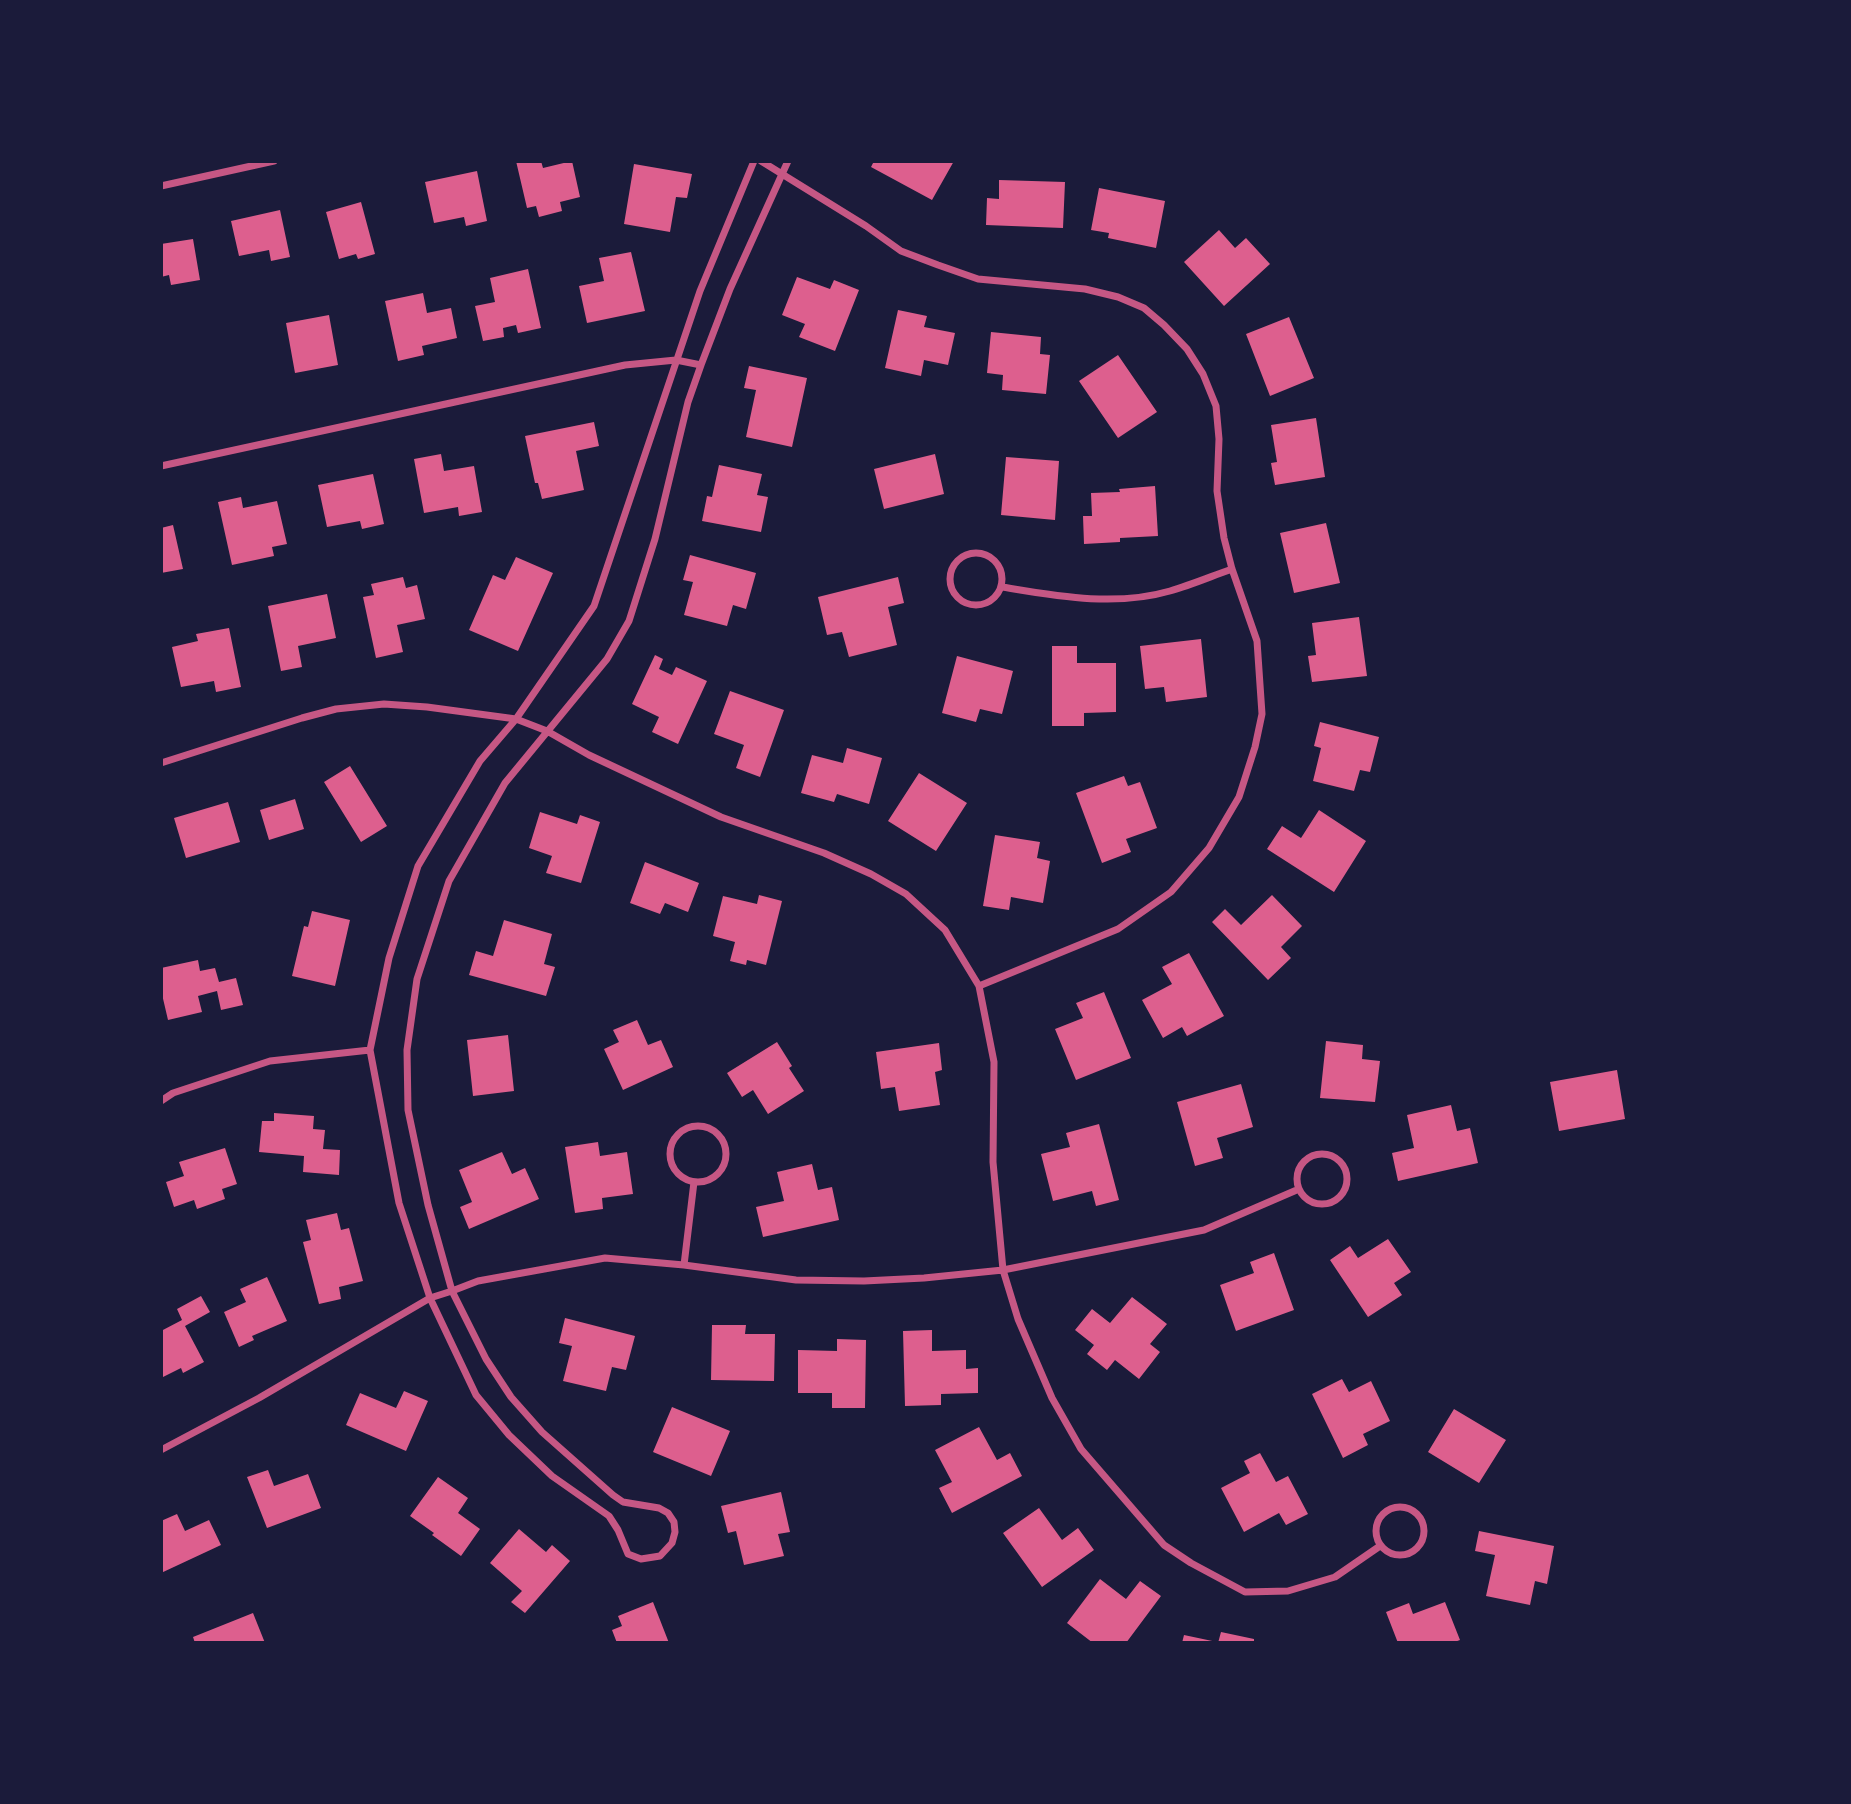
<!DOCTYPE html>
<html>
<head>
<meta charset="utf-8">
<style>
  body { margin:0 }
  #map { position:relative; width:1851px; height:1804px; overflow:hidden; background:#1b1b3a; font-family:Quicksand,sans-serif }
  canvas { display:block }
  .frame { position:absolute; inset:0; border:163px solid #1b1b3a; pointer-events:none }
</style>
</head>
<body>
<div id="map">
<canvas width="1851" height="1804"></canvas>
<div class="frame"></div>
</div>
<script>
const g = document.querySelector('canvas').getContext('2d');
g.lineJoin = 'round';
function fill(path, color) { g.fillStyle = color; g.fill(path, 'evenodd'); }
function strokePath(path, color, width, dash) { g.strokeStyle = color; g.lineWidth = width; g.lineCap = dash ? 'butt' : 'round'; g.setLineDash(dash || []); g.stroke(path); }
const building = new Path2D(`
  M516,161H541L543,168L572,161L580,197L560,202L562,211L539,217L536,206L527,208Z
  M874,161H954L932,200L871,167Z
  M634,164L692,174L687,198L676,197L670,232L624,224Z
  M477,171L487,221L466,226L464,217L434,223L425,182Z
  M999,180L1065,182L1063,228L986,225L987,198L999,199Z
  M1099,188L1165,201L1156,248L1108,238L1109,233L1091,230Z
  M361,202L375,254L358,259L356,254L339,259L326,212Z
  M280,210L290,257L271,261L269,250L239,256L231,221Z
  M1219,230L1235,248L1246,238L1270,264L1224,306L1184,262Z
  M193,239L200,280L171,285L169,275L161,277V244Z
  M631,252L645,311L587,323L579,286L604,281L599,258Z
  M528,269L541,328L518,333L516,325L503,328L504,337L483,341L475,306L495,302L490,278Z
  M797,277L830,289L834,280L859,290L835,351L799,337L805,324L782,315Z
  M423,293L427,313L451,308L457,338L422,346L424,355L398,361L385,301Z
  M898,310L927,316L924,327L955,333L948,365L924,360L921,376L885,368Z
  M329,315L338,365L295,373L286,323Z
  M1289,317L1314,378L1270,396L1246,334Z
  M991,332L1041,337L1040,354L1050,355L1046,394L1002,390L1003,375L987,373Z
  M1118,355L1157,412L1118,438L1079,381Z
  M749,366L807,378L792,447L746,437L756,390L744,388Z
  M1316,418L1325,477L1275,485L1271,463L1277,462L1271,425Z
  M594,422L599,446L576,451L584,490L542,499L538,483H535L525,436Z
  M441,454L444,471L474,466L482,512L459,516L458,507L424,513L414,459Z
  M935,454L944,494L884,509L874,469Z
  M1006,457L1059,461L1055,520L1001,515Z
  M719,465L762,474L757,495L768,497L761,532L702,521L707,496L712,497Z
  M373,474L384,524L362,529L360,521L327,527L318,485Z
  M1155,486L1158,536L1120,538V542L1084,544L1083,516H1092L1091,493L1120,492L1119,489Z
  M241,497L243,508L277,501L287,544L272,547L274,556L232,565L218,502Z
  M1326,523L1340,583L1294,593L1280,533Z
  M173,525L183,569L161,573V528Z
  M690,555L756,573L746,609L733,605L727,626L684,615L693,582L683,580Z
  M516,557L553,573L518,651L469,630L493,575L505,580Z
  M403,577L406,588L417,585L425,619L397,625L403,652L376,658L363,597L374,595L371,584Z
  M898,577L904,603L888,607L897,645L849,657L842,632L827,635L818,597Z
  M327,594L336,638L298,646L302,667L281,671L268,606Z
  M1359,617L1367,676L1312,682L1308,656L1316,655L1312,623Z
  M229,628L241,687L216,692L214,681L181,687L172,647L198,641L196,634Z
  M1201,639L1207,697L1166,702L1164,687L1145,689L1140,646Z
  M1052,646H1077V663H1116V712L1084,713V726H1052Z
  M655,655L663,659L659,669L672,675L676,667L707,681L678,744L652,732L659,717L632,704Z
  M957,656L1013,671L1002,714L980,709L976,722L942,713Z
  M730,691L784,710L760,777L736,768L744,745L714,734Z
  M1320,722L1379,737L1370,772L1360,770L1354,791L1313,781L1321,748L1314,746Z
  M847,748L882,758L869,804L837,794L834,802L801,793L812,755L843,763Z
  M350,766L387,826L361,842L324,782Z
  M919,773L967,803L936,851L888,821Z
  M1124,776L1128,786L1140,782L1157,828L1126,839L1131,852L1102,863L1076,793Z
  M295,799L304,829L269,840L260,810Z
  M228,802L240,842L186,858L174,818Z
  M1319,810L1366,841L1334,892L1267,849L1282,826L1301,838Z
  M540,812L577,824L580,815L600,822L581,883L546,873L552,856L529,848Z
  M995,835L1040,842L1037,858L1050,861L1043,903L1011,897L1009,910L983,906Z
  M645,862L699,883L688,912L665,903L660,914L630,903Z
  M759,895L782,901L766,965L747,960L746,965L730,961L735,942L713,936L723,896L757,904Z
  M1272,895L1302,926L1281,947L1291,958L1268,980L1212,922L1225,909L1241,925Z
  M312,911L350,920L335,986L292,976L304,926L308,927Z
  M504,920L552,934L544,964L555,967L546,996L469,975L476,951L493,956Z
  M1189,953L1224,1016L1187,1036L1182,1027L1163,1038L1142,1000L1172,984L1162,967Z
  M198,960L200,971L215,968L219,982L236,978L243,1005L221,1010L217,991L198,996L202,1012L168,1020L161,990V968Z
  M1104,992L1131,1058L1076,1080L1055,1029L1083,1018L1076,1003Z
  M637,1020L648,1045L661,1040L673,1067L623,1090L604,1049L619,1042L613,1030Z
  M508,1035L514,1091L473,1096L467,1040Z
  M1326,1041L1363,1045L1362,1059L1380,1061L1375,1102L1320,1098Z
  M777,1042L792,1066L789,1068L804,1091L768,1114L753,1090L742,1097L727,1073Z
  M939,1043L942,1070L935,1072L940,1105L899,1111L895,1087L881,1089L876,1052Z
  M1617,1070L1625,1119L1559,1131L1550,1082Z
  M1241,1084L1253,1127L1217,1138L1223,1158L1195,1166L1177,1102Z
  M1451,1105L1457,1131L1470,1128L1478,1163L1398,1181L1392,1153L1414,1148L1407,1115Z
  M274,1113L314,1116L313,1129L325,1130L323,1149L340,1150L339,1175L303,1172L304,1156L259,1152L262,1121H274Z
  M1099,1124L1119,1200L1096,1206L1092,1191L1053,1201L1041,1154L1070,1147L1066,1133Z
  M598,1142L600,1156L627,1152L633,1194L602,1198L603,1209L575,1213L565,1147Z
  M225,1148L237,1184L222,1189L225,1199L197,1209L194,1200L174,1207L166,1182L184,1176L179,1162Z
  M502,1152L512,1174L525,1168L539,1199L469,1229L460,1207L472,1202L459,1170Z
  M812,1164L818,1190L832,1187L839,1220L763,1237L756,1207L784,1201L777,1172Z
  M337,1213L341,1230L349,1228L363,1281L339,1287L341,1299L319,1304L303,1242L311,1240L306,1220Z
  M1388,1239L1411,1272L1394,1283L1402,1295L1368,1317L1330,1260L1350,1246L1358,1258Z
  M1274,1253L1294,1310L1236,1331L1220,1285L1254,1273L1250,1262Z
  M267,1277L287,1321L252,1336L254,1340L239,1347L224,1312L246,1302L240,1289Z
  M201,1296L210,1312L185,1326L204,1362L183,1373L181,1368L161,1378V1331L182,1320L177,1309Z
  M1132,1297L1167,1324L1150,1344L1160,1352L1139,1379L1115,1360L1107,1370L1087,1354L1094,1345L1075,1330L1092,1309L1110,1323Z
  M565,1318L635,1336L626,1370L612,1367L606,1391L563,1381L572,1346L559,1343Z
  M712,1325H746L745,1334H775L774,1381L711,1380Z
  M932,1330V1351L966,1350V1369L978,1368V1393L941,1394V1405L905,1406L903,1331Z
  M837,1339L866,1340L865,1408H832V1393H798V1350L837,1351Z
  M1342,1379L1349,1392L1371,1381L1390,1421L1363,1434L1368,1445L1343,1458L1312,1394Z
  M404,1391L428,1401L406,1451L346,1425L360,1393L396,1408Z
  M672,1407L730,1431L711,1476L653,1452Z
  M1454,1409L1506,1440L1479,1483L1428,1452Z
  M979,1427L997,1460L1010,1453L1022,1476L952,1513L939,1488L952,1482L935,1450Z
  M1260,1453L1276,1482L1288,1476L1308,1514L1286,1525L1279,1513L1244,1532L1221,1488L1250,1473L1244,1461Z
  M268,1470L274,1486L308,1474L321,1508L267,1528L247,1477Z
  M438,1477L468,1498L458,1513L480,1529L461,1556L432,1535L434,1533L410,1516Z
  M781,1492L790,1532L778,1534L784,1556L744,1565L736,1531L728,1533L721,1506Z
  M1039,1508L1062,1540L1078,1528L1094,1550L1042,1587L1003,1533Z
  M177,1514L185,1531L209,1520L221,1545L161,1573V1521Z
  M519,1529L546,1552L552,1545L570,1561L525,1613L511,1602L522,1591L490,1563Z
  M1479,1531L1554,1546L1547,1584L1535,1581L1530,1605L1486,1596L1495,1555L1475,1551Z
  M1100,1579L1126,1599L1140,1581L1161,1596L1126,1643H1093L1067,1623Z
  M653,1602L669,1643H617L612,1630L622,1626L618,1616Z
  M1445,1602L1460,1640L1452,1643H1398L1386,1612L1409,1603L1413,1614Z
  M253,1613L265,1643H195L193,1637Z
  M1221,1632L1254,1639V1643H1218Z
  M1184,1635L1217,1642L1216,1643H1182Z`);
const minor = new Path2D(`
  M754,161L700,291L594,606L516,719L480,761L418,866L389,958L370,1050L399,1203L430,1298L476,1395L509,1435L552,1476L609,1516L618,1530L628,1554L641,1559L660,1556L672,1543L675,1532L674,1522L668,1513L659,1508L623,1502L613,1495L542,1432L511,1397L486,1359L452,1291L428,1205L408,1110L407,1050L417,979L449,881L505,783L607,659L629,621L655,539L688,402L701,365L730,289L788,161
  M761,161L866,226L901,251L938,265L978,279L1085,289L1118,297L1144,308L1164,325L1187,349L1203,374L1216,406L1219,439L1217,491L1224,538L1232,569L1257,641L1262,714L1255,747L1239,797L1209,848L1171,892L1118,929L979,986
  M161,186L274,161
  M161,466L625,365L676,360L701,365
  M950 579a26 26 0 1 1 52 0a26 26 0 1 1-52 0Z
  M1002,587C1057,596 1115,607 1170,591C1191,585 1212,576 1232,569
  M161,763L302,718L336,709L384,704L427,707L516,719L547,731L589,755L721,817L824,853L871,874L906,894L945,930L979,986L994,1062L993,1162L1003,1270L1018,1319L1052,1398L1081,1449L1164,1545L1191,1563L1245,1592L1288,1591L1335,1577L1380,1546
  M161,1101L173,1093L270,1061L370,1050
  M670 1154a28 28 0 1 1 56 0a28 28 0 1 1-56 0Z
  M1297 1179a25 25 0 1 1 50 0a25 25 0 1 1-50 0Z
  M684,1265L694,1182
  M161,1450L259,1398L430,1298L452,1291L478,1281L605,1258L684,1265L796,1280L864,1281L924,1278L1003,1270L1204,1230L1299,1189
  M1376 1531a24 24 0 1 1 48 0a24 24 0 1 1-48 0Z`);
fill(building, '#dd5f8e');
strokePath(minor, '#c65784', 7);
</script>
</body>
</html>
